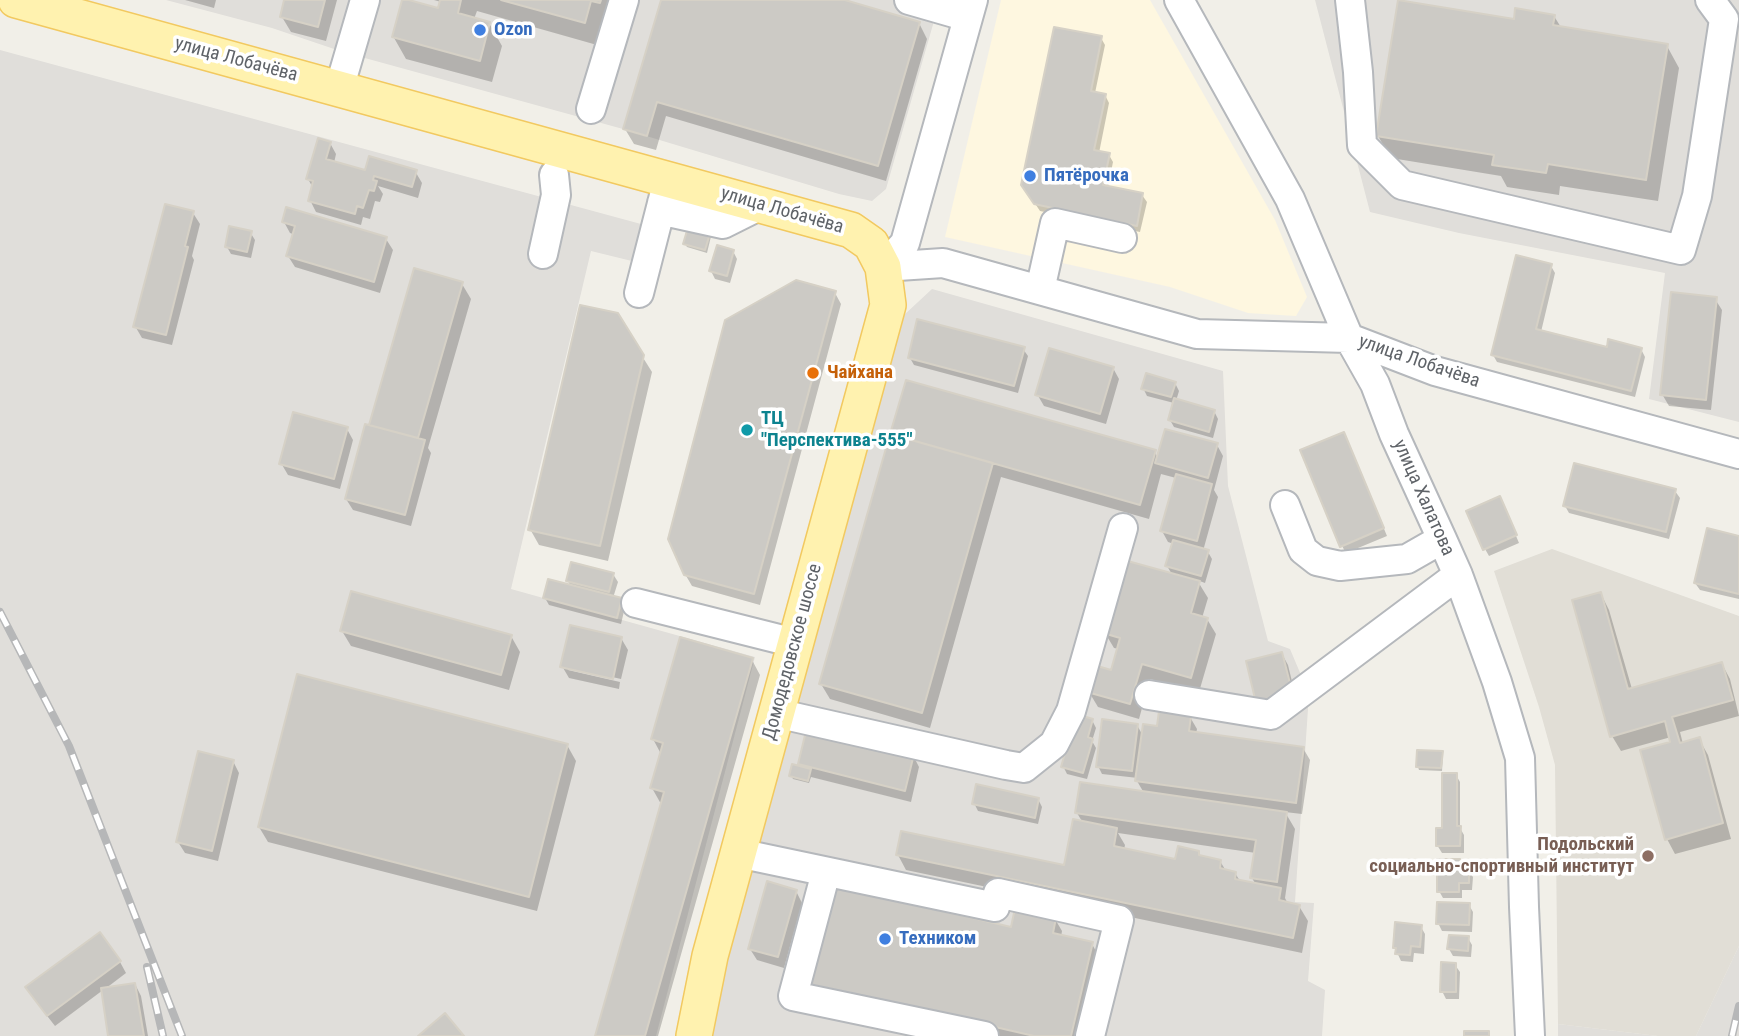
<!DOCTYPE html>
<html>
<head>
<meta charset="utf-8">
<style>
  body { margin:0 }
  canvas { display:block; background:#f1efe8 }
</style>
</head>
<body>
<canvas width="1739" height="1036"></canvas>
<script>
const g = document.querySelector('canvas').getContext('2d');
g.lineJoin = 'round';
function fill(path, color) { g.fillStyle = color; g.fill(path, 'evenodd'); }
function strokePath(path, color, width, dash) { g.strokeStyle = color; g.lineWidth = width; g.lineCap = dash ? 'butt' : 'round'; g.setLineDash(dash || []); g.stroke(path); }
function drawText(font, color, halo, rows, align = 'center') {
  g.font = font + ' "Roboto Condensed",sans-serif'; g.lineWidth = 7; g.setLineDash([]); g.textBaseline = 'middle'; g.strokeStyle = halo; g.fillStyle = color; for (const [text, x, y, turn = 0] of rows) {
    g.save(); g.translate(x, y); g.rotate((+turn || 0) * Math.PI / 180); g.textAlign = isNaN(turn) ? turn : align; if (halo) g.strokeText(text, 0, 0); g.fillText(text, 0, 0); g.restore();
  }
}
const commercial = new Path2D(`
  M1001,0H1150L1275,220L1307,297L1296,316L1248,313L1170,287L945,237Z`);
const industrial = new Path2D(`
  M166,0H940L886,189L872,201L839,194L623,129L343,52L272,28Z
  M1315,0H1739V422L1649,399L1665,273L1459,233L1370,212Z
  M0,50L652,227L640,263L591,251L511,589L755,657L656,1036H0Z
  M932,289L1223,371L1228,486L1268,641L1290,649L1309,694L1295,902L1314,903L1308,981L1325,990L1322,1036H710L711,1006L884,381L904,315Z
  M1739,946V1036H1696Z
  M1558,1024L1658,1036H1558Z`);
const education = new Path2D(`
  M1552,549L1739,616V946L1696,1036H1658L1558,1024L1555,765L1539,707L1494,571Z`);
const shadow = new Path2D(`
  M185,0H216L214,8Z
  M286,0H337L326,41L291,32L282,17Z
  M434,0H614L597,45L477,11L474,19L489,23L502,46L492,82L406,59L393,36L439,10L441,2Z
  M663,0H839L919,23L927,39L886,181L666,116L656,150L634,144L625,129Z
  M1554,16L1562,29L1667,46L1679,68L1658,201L1560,186L1559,195L1507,187L1501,176L1391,158L1378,136Z
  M1101,38L1105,45L1095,93L1105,95L1109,103L1099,153L1109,155L1113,162L1108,187L1142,195L1147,202L1140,232L1040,211L1028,193Z
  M330,143L336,154L334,163L367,172L415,171L422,183L418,198L378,186L383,194L380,202L375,201L370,219L363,217L361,225L316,212L310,200L313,188L308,179Z
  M193,213L200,224L192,256L194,260L172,345L142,338L135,326Z
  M284,222L386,239L393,250L380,293L295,267L288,256L295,235L290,233Z
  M714,224L707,253L687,247L685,244Z
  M250,232L255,240L251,258L231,254L227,247Z
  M733,251L737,259L730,283L715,279L711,271Z
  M1551,266L1555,273L1541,332L1608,349H1641L1645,357L1635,397L1497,362L1493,355Z
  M415,270L462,284L471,299L428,448L431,453L411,526L353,510L346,499L370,427Z
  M835,293L841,304L760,605L692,586L685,574Z
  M1715,299L1722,310L1711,410L1669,406L1662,394Z
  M1023,349L1028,356L1018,393L914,365L910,358Z
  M642,356L652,372L608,561L539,545L530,529Z
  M1113,368L1119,379L1106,424L1044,406L1037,394Z
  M907,382L1154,451L1158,458L1217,445L1223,456L1214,490L1218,497L1203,551L1208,552L1212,559L1205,583L1197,580L1208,598L1202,618L1207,619L1216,634L1199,692L1150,679L1139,719L1098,707L1089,692L1113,673L1119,649L1114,648L1105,633L1173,576L1167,566L1174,544L1168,542L1162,531L1176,478L1161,474L1149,519L1001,477L930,728L830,699L821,684Z
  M1175,383L1179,391L1176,401L1214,411L1218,419L1213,438L1174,427L1170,420L1174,403L1147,396L1143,388Z
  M347,429L353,440L340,489L288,475L281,463Z
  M1348,441L1387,536L1346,553L1342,546Z
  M1675,491L1680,498L1669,539L1569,513L1565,506Z
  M1503,505L1519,543L1489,556L1485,549Z
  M1739,538V599L1700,590L1695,583Z
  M613,574L618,582L613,598L621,600L625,607L621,624L549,605L545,598L571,587L568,581Z
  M1601,594L1609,610L1632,689L1722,664L1730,679L1739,716L1680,732L1683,744L1699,739L1708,755L1731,839L1675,854L1667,839L1672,743L1671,737L1621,751L1612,736Z
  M342,631L511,636L520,652L509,690L351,646Z
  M621,638L628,650L621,679L568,667V670L620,682L619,689L569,678L562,666Z
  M1282,654L1288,665L1297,702L1286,705Z
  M752,660L760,675L658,1036H597L661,804L652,788L661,754L653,739Z
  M1190,717L1197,729L1196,734L1303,748L1310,760L1302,814L1285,812L1295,829L1285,898L1288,904L1299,906L1308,921L1302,953L906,870L898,855L1065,867L1083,823L1077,813L1144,793L1137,781L1138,778L1102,774L1098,766L1137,725L1143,736L1158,728ZM1118,833L1256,853L1252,878L1256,885L1240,881L1235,873L1226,871L1220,861L1201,857L1198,852L1177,861L1124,850L1125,845Z
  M1092,720L1096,728L1092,741L1096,748L1087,779L1067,774L1063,766Z
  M567,745L576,761L537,911L268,842L259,827Z
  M1441,753L1443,756L1442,771L1419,770L1418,767Z
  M913,755L919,767L911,802L811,777L809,783L793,779L791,775L802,769L800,764Z
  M233,761L239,773L218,861L185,853L178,842Z
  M1456,775L1460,782V828L1464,835V853H1442L1437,845L1444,830Z
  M1038,799L1042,807L1038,824L978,811L974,803Z
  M1459,861L1463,868L1468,870L1473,877L1472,890H1462V898H1443L1439,891Z
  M796,891L802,903L784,968L757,960L750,949Z
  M1469,905L1473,912L1472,932L1442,931L1438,923Z
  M1055,919L1062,931L1061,937L1092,944L1098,955L1080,1036H994L817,995L811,983L1012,929Z
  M1421,927L1425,934L1424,954L1414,953L1413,962L1401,961L1395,948Z
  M1468,938L1472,945L1471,957L1453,956L1449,949Z
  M120,962L126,973L105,989L135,984L141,996L148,1036H110L103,990L55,1026L34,999Z
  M1455,965L1460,972L1459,999H1446L1442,991Z`);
const building = new Path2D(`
  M284,0H325L318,27L280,17Z
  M402,0H409L438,8L440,0H461L458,13L490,22L480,61L392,37Z
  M501,0H601L600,3L591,1L585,23Z
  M661,0H845L920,22L878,166L657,102L647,136L623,129Z
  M1398,0L1514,19L1515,8L1555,15L1553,25L1668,44L1646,180L1548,164L1546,173L1492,165L1494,155L1376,136Z
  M1054,27L1102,36L1091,91L1106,94L1094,150L1110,153L1103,185L1143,193L1137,226L1034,204L1021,185Z
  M318,138L331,142L326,159L365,170L369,156L417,170L412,187L374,176L373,180L377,181L374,191L369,190L363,208L357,206L355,214L308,201L313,181L306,179Z
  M165,204L194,211L185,246L188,247L166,335L133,327Z
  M286,207L387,237L374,282L286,256L295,226L282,222Z
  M692,214L714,220L705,250L683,244Z
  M229,226L252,231L247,252L225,247Z
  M717,245L734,250L727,276L709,271Z
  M1516,255L1552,264L1536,329L1607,347L1608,339L1642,348L1631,391L1491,355Z
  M414,268L463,282L418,438L369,425Z
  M796,280L836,291L754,594L684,575L668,539L725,320Z
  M1671,292L1717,297L1706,400L1660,395Z
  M580,305L618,313L644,355L600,546L528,530Z
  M917,319L1025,347L1014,386L908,358Z
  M1049,348L1114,367L1100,414L1035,395Z
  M1146,373L1176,382L1171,397L1141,389Z
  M906,380L1156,450L1140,505L890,434Z
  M1174,398L1215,410L1209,432L1168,420Z
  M293,412L348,427L334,479L279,464Z
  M365,424L425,440L405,515L345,499Z
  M1165,429L1218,443L1208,478L1155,463Z
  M1344,432L1384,528L1340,547L1300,450Z
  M890,434L993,463L922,713L819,684Z
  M1574,463L1676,489L1666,532L1563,506Z
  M1176,474L1212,484L1197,541L1160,531Z
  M1500,496L1517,535L1483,550L1466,511Z
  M1707,528L1739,536V594L1694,583Z
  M1173,540L1209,550L1201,576L1165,566Z
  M1124,560L1200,581L1191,613L1208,618L1191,678L1142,664L1130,704L1087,692L1094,665L1111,670L1120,638L1103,633Z
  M571,562L614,573L609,592L566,581Z
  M548,579L622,598L617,618L543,598Z
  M351,591L512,635L501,675L340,631Z
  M1601,592L1628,689L1722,662L1733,700L1672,717L1680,743L1700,737L1723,823L1665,840L1640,750L1670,742L1665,721L1610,737L1572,600Z
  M570,625L622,637L613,679L560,667Z
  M680,637L753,658L645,1036H595L664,792L650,788L663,743L651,739Z
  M1282,652L1292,691L1257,707L1246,661Z
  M297,674L568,744L529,897L258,827Z
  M1159,711L1191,716L1189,731L1304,747L1296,803L1135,781L1143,724L1157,726Z
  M1076,714L1093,719L1088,737L1093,739L1083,773L1061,767Z
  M1102,719L1138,724L1132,771L1096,767Z
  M807,727L914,754L905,791L798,764Z
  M1417,750L1443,751L1441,768L1416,767Z
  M198,751L234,760L212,851L176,842Z
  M792,764L811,769L808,781L789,776Z
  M1442,773H1457V826H1461L1460,846H1436V828H1442Z
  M1080,782L1287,812L1277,882L1250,878L1256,840L1075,813Z
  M976,784L1039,798L1035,818L972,804Z
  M1073,819L1117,828L1114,846L1175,859L1178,846L1199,851V855L1221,860L1220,868L1236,872L1235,879L1281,888L1279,900L1300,905L1293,938L896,855L901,831L1064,865Z
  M1437,859H1460V868H1469V883H1459V892H1437Z
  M767,881L797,890L778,957L748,949Z
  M832,885L1011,927L1015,908L1056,918L1053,933L1093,942L1071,1036H1034L809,984Z
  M1437,902L1470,903L1469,925L1436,924Z
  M1395,922L1422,925L1420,947L1411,946L1410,955L1395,954L1396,948H1393Z
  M100,932L121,961L47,1016L25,987Z
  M1449,935L1469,936L1468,951L1447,949Z
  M1441,962L1456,963V992H1440Z
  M135,983L144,1036H108L101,988Z
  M445,1013L464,1036H418Z
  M1464,1031H1489V1036H1464Z`);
const minor = new Path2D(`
  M909,0L968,17
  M1179,0L1290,199L1349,338L1375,384L1394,434L1442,539L1458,575L1497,682L1520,758L1524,907L1530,1036
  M1350,0L1358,72L1362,145L1402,185L1681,250L1697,196L1724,19L1710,0
  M339,89L365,0
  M591,109L624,0
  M662,203L673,213L723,224L761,205
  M543,254L556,195L554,175
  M883,267L943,263L1197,334L1349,338L1435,371L1739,454
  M883,267L905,243L973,0
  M1040,290L1055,223L1122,238
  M639,293L668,180
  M1285,505L1303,550L1317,561L1340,566L1407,559L1442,539
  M636,603L795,643
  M1149,695L1271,715L1458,575
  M776,713L1006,765L1024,768L1054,744L1071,711L1123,528
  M738,853L995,907L998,893L1119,920L1090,1036
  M826,872L793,996L984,1036`);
const major = new Path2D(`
  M16,0L851,230L871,244L883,267L888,305L710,956L694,1036`);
const rail = new Path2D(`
  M0,612L69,746L182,1036
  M147,967L163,1036
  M1732,1036L1739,1006`);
const markers = [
  [480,30,7,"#3f7fe0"],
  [1030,176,7,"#3f7fe0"],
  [813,373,7,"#e8710a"],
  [747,430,7,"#0f9aa8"],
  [1648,856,7,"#8d6e63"],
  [885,939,7,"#3f7fe0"]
];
const shopNames = [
  ["Ozon",494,30],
  ["Пятёрочка",1044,176],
  ["Техником",899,939]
];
const streetNames = [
  ["улица Лобачёва",236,60,15],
  ["улица Лобачёва",782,211,16],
  ["улица Лобачёва",1419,362,19],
  ["улица Халатова",1423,498,66],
  ["Домодедовское шоссе",793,652,-75]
];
const foodNames = [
  ["Чайхана",827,373]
];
const cultureNames = [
  ["ТЦ",761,419],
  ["\"Перспектива-555\"",761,441]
];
const educationNames = [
  ["Подольский",1634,845],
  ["социально-спортивный институт",1634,867]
];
fill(commercial, '#fef7e0');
fill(industrial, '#e0deda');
fill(education, '#e1ded6');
fill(shadow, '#0003');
fill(building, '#cccac5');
strokePath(building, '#d6d1c6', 2);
strokePath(minor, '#b5b8bc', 32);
strokePath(major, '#f2c960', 38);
strokePath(minor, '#fff', 28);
strokePath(major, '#fff2af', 35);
strokePath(rail, '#b6b7b8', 8);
strokePath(rail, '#fff', 5, [16]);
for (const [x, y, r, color] of markers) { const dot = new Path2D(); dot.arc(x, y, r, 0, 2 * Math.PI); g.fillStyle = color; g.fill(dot); strokePath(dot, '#fff', 2.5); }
drawText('bold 19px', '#366cbe', '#fff', shopNames, 'left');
drawText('19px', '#5f6368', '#fff', streetNames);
drawText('bold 19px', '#c56008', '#fff', foodNames, 'left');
drawText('bold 19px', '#0d838f', '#fff', cultureNames, 'left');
drawText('bold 19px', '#785e54', '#fff', educationNames, 'right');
</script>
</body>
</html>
